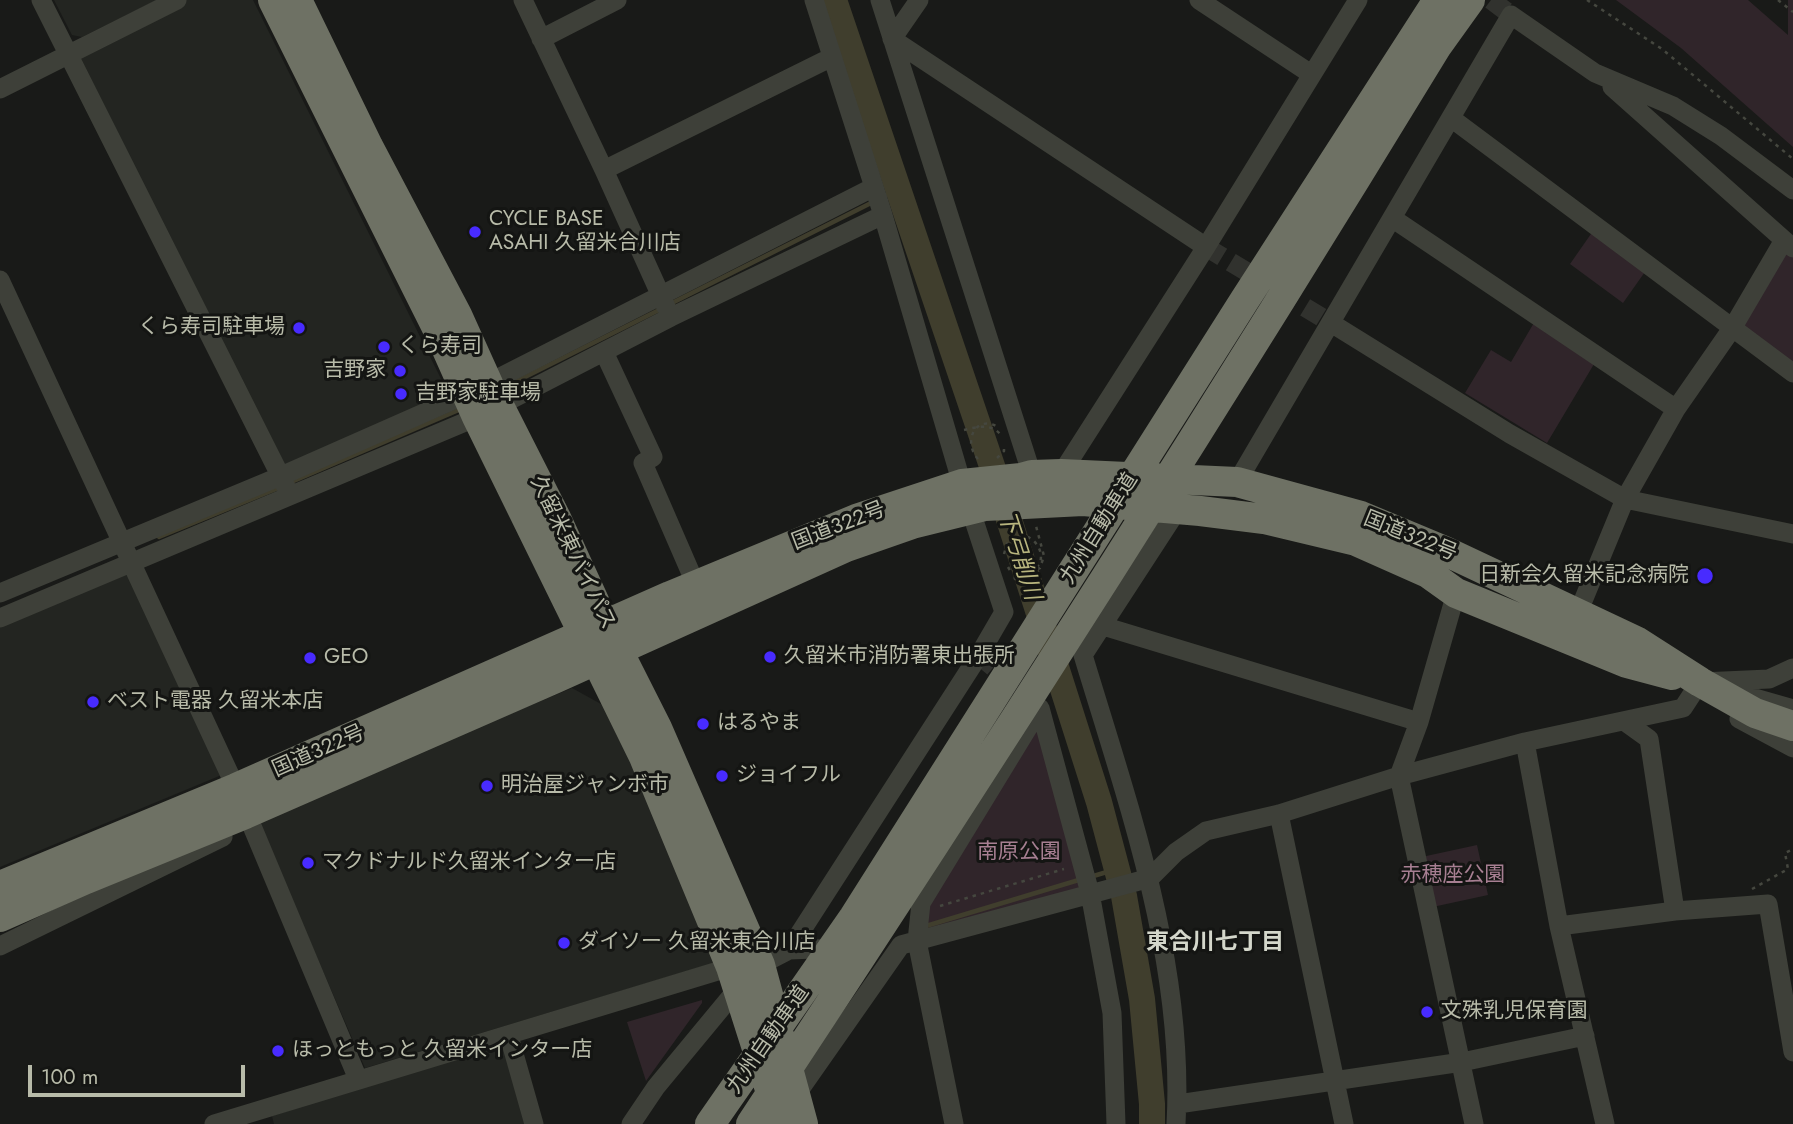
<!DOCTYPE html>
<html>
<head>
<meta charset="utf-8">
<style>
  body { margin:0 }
  #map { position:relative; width:1793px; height:1124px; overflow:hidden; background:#191a18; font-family:Jost,sans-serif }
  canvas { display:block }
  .scale { position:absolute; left:28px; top:1065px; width:217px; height:32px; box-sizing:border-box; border:4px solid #b8bba9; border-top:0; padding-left:9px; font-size:21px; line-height:24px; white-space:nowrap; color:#b8bba9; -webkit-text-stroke:5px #141513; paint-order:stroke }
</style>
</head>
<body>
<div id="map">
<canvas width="1793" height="1124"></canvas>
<div class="scale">100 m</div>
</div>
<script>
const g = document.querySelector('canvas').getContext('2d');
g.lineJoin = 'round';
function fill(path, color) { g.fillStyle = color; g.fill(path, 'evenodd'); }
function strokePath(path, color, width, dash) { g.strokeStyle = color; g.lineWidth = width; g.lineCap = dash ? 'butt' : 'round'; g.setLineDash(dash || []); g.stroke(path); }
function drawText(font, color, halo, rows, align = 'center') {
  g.font = font + ' Jost,"Noto Sans JP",sans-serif'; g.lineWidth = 6; g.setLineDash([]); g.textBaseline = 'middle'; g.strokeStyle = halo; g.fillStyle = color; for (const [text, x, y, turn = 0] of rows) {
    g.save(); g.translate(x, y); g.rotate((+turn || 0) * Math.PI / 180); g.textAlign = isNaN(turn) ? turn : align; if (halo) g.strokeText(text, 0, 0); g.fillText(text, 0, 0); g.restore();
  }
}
const built = new Path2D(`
  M54,0H157L82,37L72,35Z
  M186,0H253L450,397L281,470L77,55Z
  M127,571L224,774L0,867V626Z
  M572,688L610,709L717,962L365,1068L257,819Z
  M507,1040L531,1124H274L272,1116Z`);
const green = new Path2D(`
  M1616,0H1748L1788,35V0H1793V147L1681,48Z
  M1593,231L1647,269L1623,303L1570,264Z
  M1784,240L1793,248V373L1733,327Z
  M1535,321L1597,359L1547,443L1465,393L1491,350L1511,362Z
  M1040,708L1090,893L917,941L921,903Z
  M1477,845L1488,895L1428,908L1417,858Z
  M702,1000V1003L646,1081L627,1022Z`);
const stream = new Path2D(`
  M884,196L897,190
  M672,303L873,202
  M503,388L661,309
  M289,483L461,409
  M159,537L281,487
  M1090,877L1117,869
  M926,926L1082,879`);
const river = new Path2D(`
  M834,0L992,466L1099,802L1124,896L1142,999L1152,1104V1124`);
const minorTunnel = new Path2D(`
  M1491,0L1511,15
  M1206,247L1331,323
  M979,655L1013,684`);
const path = new Path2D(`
  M1587,0L1662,49L1793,159
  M1778,0L1793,12
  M964,430C976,427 991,423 1000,434
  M997,458L1004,451V446
  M978,459C962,441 976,414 998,427
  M1004,554L1008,541C1009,541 1018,536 1019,536C1034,533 1049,556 1036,568C1030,574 1018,577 1010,580
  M1008,567L1011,572L1021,576L1040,568L1044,556L1036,526
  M1752,889L1788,869L1785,853L1793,849
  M940,906L1064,869`);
const minor = new Path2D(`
  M41,0L286,487
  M523,0L604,170L666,307
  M880,0L1032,475L1039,483
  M919,0L892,39L1206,247
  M1199,0L1311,74
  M541,39L617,0
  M1612,87L1793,248
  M0,89L177,0
  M1451,118L1793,373
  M604,170L832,57
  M1392,218L1676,409
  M0,280L236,788L358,1079
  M1331,323L1510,434L1625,499L1793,534
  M604,352L653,457L643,463L696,585
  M1060,480L1061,474L1206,247L1358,0
  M1237,482L1511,15L1595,73L1673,106L1721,136L1793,190
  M0,593L281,476L467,394L874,187
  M1456,593L1419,722L1399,776L1474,1124
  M1578,613L1625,499L1676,409L1733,327L1784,240
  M0,618L477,417L671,317L883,215
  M1103,626L1419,722
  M1701,682L1769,679L1793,668
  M1744,695L1793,709
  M1739,719L1793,748
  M1624,721L1649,739L1675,911
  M1525,742L1559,926L1605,1124
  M1279,814L1344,1124
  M1559,926L1675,911L1768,904L1793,1052
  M0,946L223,837
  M789,950L840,948
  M509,1036L534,1124
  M795,1102L796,1095L901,945L1150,878L1176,852L1206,831L1279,814L1399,776L1525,742L1683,708L1700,682
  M1178,1104L1462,1062L1585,1036
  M214,1124L731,967L741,966
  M631,1124L656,1087L738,988L760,965L789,950L979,655L1004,612L962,484L883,215L814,0
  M954,1124L917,941L921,903L1040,708L1090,893L1112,1013L1116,1124
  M1176,1124C1185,963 1129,807 1083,655L1178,509`);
const highway = new Path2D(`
  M273,0L440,334L477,417L644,757L731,967L781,1124
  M297,0L368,146L457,315L489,386L556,518L605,625L657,728L760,965L803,1124
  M0,886L236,788L670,596L856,519L962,484L1021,478L1032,475L1061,474L1237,482L1361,516L1445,551L1636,641L1700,682L1755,713L1793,726
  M0,917L86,879L245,814L556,678L846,547L912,524L985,506L1083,501L1200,511L1264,519L1356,541L1428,573L1456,593L1627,663L1672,675
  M710,1124L854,917L1244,301L1438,0
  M751,1124C986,769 1215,410 1437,46L1470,0`);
const markers = [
  [475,232,7,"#482bff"],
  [299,328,7,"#482bff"],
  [384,347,7,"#482bff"],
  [400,371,7,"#482bff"],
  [401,394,7,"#482bff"],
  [1705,576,9,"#482bff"],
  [770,657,7,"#482bff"],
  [310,658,7,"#482bff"],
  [93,702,7,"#482bff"],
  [703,724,7,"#482bff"],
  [722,776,7,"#482bff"],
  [487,786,7,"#482bff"],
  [308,863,7,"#482bff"],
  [564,943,7,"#482bff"],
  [1427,1012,7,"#482bff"],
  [278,1051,7,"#482bff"]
];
const poiNames = [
  ["CYCLE BASE",489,220],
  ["ASAHI 久留米合川店",489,244],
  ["くら寿司駐車場",285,328,"right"],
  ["くら寿司",398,347],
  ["吉野家",386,371,"right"],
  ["吉野家駐車場",415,394],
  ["日新会久留米記念病院",1689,576,"right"],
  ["久留米市消防署東出張所",784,657],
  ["GEO",324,658],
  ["ベスト電器 久留米本店",107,702],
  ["はるやま",717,724],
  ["ジョイフル",736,776],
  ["明治屋ジャンボ市",501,786],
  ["マクドナルド久留米インター店",322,863],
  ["ダイソー 久留米東合川店",578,943],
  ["文殊乳児保育園",1441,1012],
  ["ほっともっと 久留米インター店",292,1051]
];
const streetNames = [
  ["国道322号",839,527,-21],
  ["九州自動車道",1100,529,-58],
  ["国道322号",1410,537,22],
  ["久留米東バイパス",572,553,64],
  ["国道322号",319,752,-24],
  ["九州自動車道",769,1040,-55]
];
const parkNames = [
  ["南原公園",1019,853],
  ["赤穂座公園",1453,876]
];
const waterNames = [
  ["下弓削川",1018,556,72]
];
const neighbourhoodNames = [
  ["東合川七丁目",1215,943]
];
fill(built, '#232521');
fill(green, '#30252a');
strokePath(stream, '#403e2d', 4.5);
strokePath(river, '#403e2d', 26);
strokePath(minorTunnel, '#31322e', 19, [19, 10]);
strokePath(path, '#45473f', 2.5, [3.5, 5]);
strokePath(minor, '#3e4039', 19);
strokePath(highway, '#6e7164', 30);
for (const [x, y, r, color] of markers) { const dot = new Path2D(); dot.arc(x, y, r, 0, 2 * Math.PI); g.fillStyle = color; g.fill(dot); strokePath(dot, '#141513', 2.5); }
drawText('21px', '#b8bba9', '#141513', poiNames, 'left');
drawText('21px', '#b8bba9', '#141513', streetNames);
drawText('21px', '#a77f92', '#141513', parkNames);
drawText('italic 23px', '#b8b57e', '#141513', waterNames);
drawText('bold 23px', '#d4d7cb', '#141513', neighbourhoodNames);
</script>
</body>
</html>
